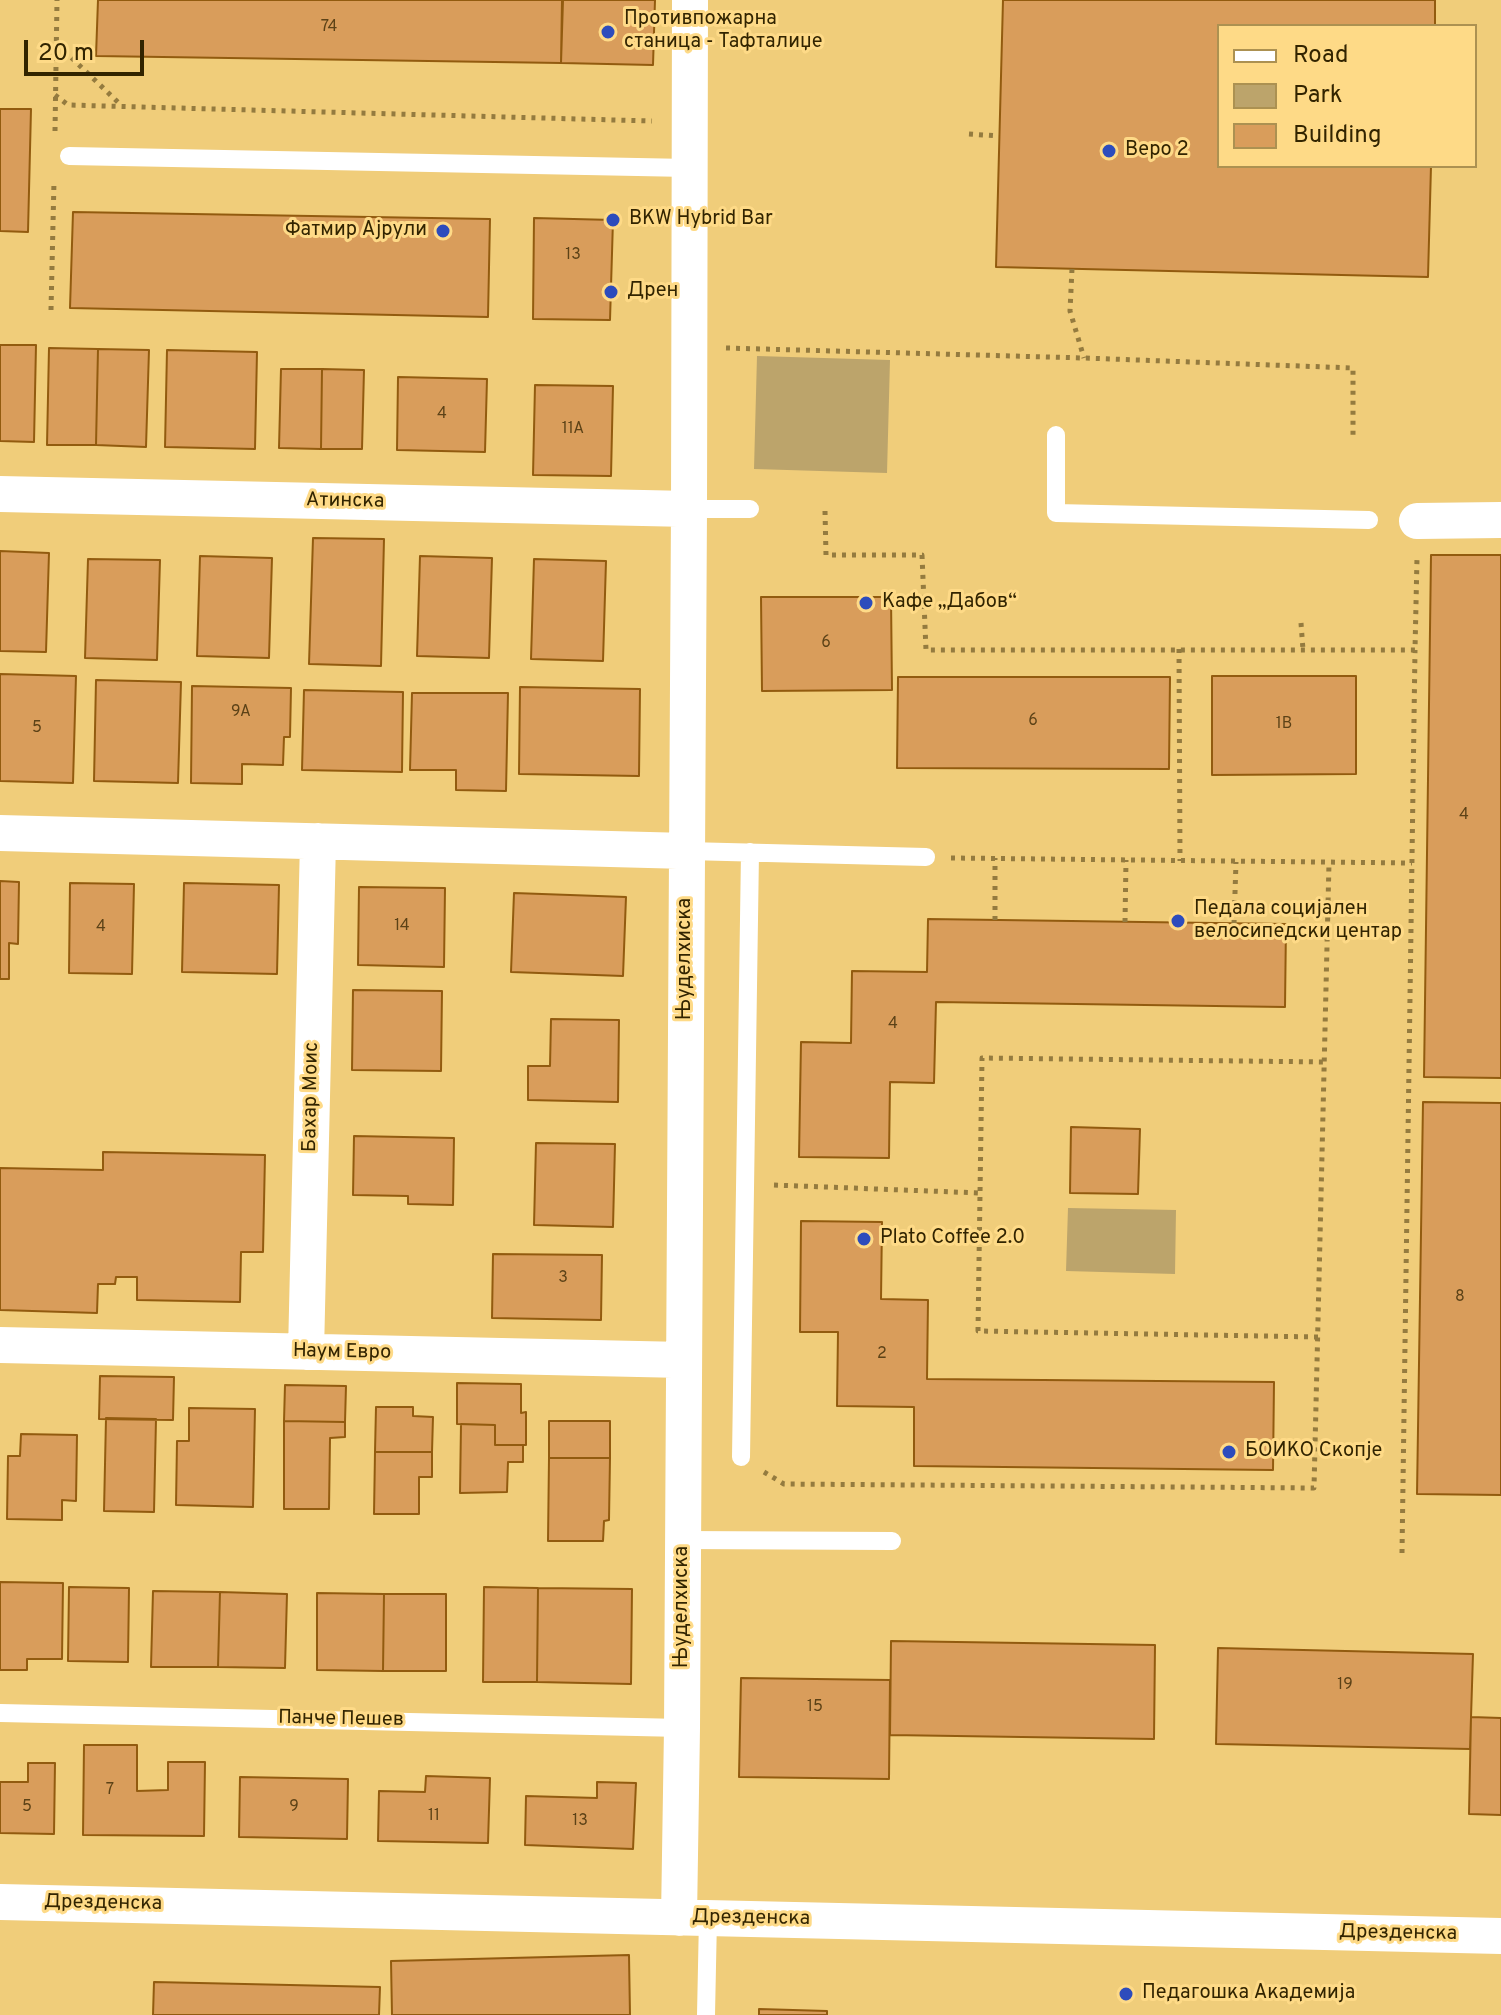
<!DOCTYPE html>
<html>
<head>
<meta charset="utf-8">
<style>
  body { margin:0 }
  #map { position:relative; width:1501px; height:2015px; overflow:hidden; background:#f0cd7a; font-family:Overpass,sans-serif }
  canvas { display:block }
  .legend { position:absolute; left:1217px; top:24px; width:260px; height:144px; box-sizing:border-box; background:#feda87; border:2px solid #ac9151; margin:0; padding:10px 14px; list-style:none; font-size:24px; color:#322400 }
  .legend li { display:flex; align-items:center; gap:16px; height:40px }
  .legend b { width:40px; border:2px solid #ac9151 }
  .scale { position:absolute; left:24px; top:40px; width:120px; height:36px; box-sizing:border-box; border:4px solid #322400; border-top:0; padding-left:10px; font-size:24px; line-height:28px; white-space:nowrap; color:#322400; -webkit-text-stroke:6px #feda87; paint-order:stroke }
</style>
</head>
<body>
<div id="map">
<canvas width="1501" height="2015"></canvas>
<ul class="legend">
<li><b style="height:10px;background:#fff"></b>Road</li>
<li><b style="height:22px;background:#bca46b"></b>Park</li>
<li><b style="height:22px;background:#d99d5b"></b>Building</li>
</ul>
<div class="scale">20 m</div>
</div>
<script>
const g = document.querySelector('canvas').getContext('2d');
g.lineJoin = 'round';
function fill(path, color) { g.fillStyle = color; g.fill(path, 'evenodd'); }
function strokePath(path, color, width, dash) { g.strokeStyle = color; g.lineWidth = width; g.lineCap = dash ? 'butt' : 'round'; g.setLineDash(dash || []); g.stroke(path); }
function drawText(font, color, halo, rows, align = 'center') {
  g.font = font + ' Overpass,sans-serif'; g.lineWidth = 6; g.setLineDash([]); g.textBaseline = 'middle'; g.strokeStyle = halo; g.fillStyle = color; for (const [text, x, y, turn = 0] of rows) {
    g.save(); g.translate(x, y); g.rotate((+turn || 0) * Math.PI / 180); g.textAlign = isNaN(turn) ? turn : align; if (halo) g.strokeText(text, 0, 0); g.fillText(text, 0, 0); g.restore();
  }
}
const green = new Path2D(`
  M757,356L890,360L887,473L754,469Z
  M1068,1208L1176,1210L1175,1274L1066,1271Z`);
const building = new Path2D(`
  M98,0H562L561,63L96,56Z
  M563,0H655L653,65L561,63Z
  M1003,0H1435V26H1219V166H1431L1428,277L996,267Z
  M0,109H31L28,232L0,231Z
  M73,212L490,219L488,317L70,308Z
  M534,218L613,220L610,320L533,319Z
  M0,345H36L34,442L0,441Z
  M49,348L98,349L96,445H47Z
  M98,349L149,350L146,447L96,445Z
  M167,350L257,352L255,449L165,447Z
  M281,369H322L321,449L279,448Z
  M322,369L364,370L362,449H321Z
  M398,377L487,379L485,452L397,450Z
  M535,385L613,386L611,476L533,475Z
  M313,538L384,539L381,666L309,664Z
  M0,551L49,553L46,652L0,651Z
  M1431,555H1501V1078L1424,1077Z
  M200,556L272,558L269,658L197,656Z
  M420,556L492,558L489,658L417,656Z
  M88,559L160,560L157,660L85,658Z
  M534,559L606,561L603,661L531,659Z
  M761,597H891L892,690L762,691Z
  M0,674L76,676L73,783L0,781Z
  M1212,676H1356V774L1212,775Z
  M898,677H1170L1169,769L897,768Z
  M96,680L181,682L178,783L94,781Z
  M192,686L291,688L290,737H284L283,765L242,764V784L191,783Z
  M520,687L640,689L639,776L519,774Z
  M304,690L403,692L402,772L302,770Z
  M412,693H508L506,791L456,790V770H410Z
  M0,881L19,882L18,944L9,943V979H0Z
  M70,883L134,884L132,974L69,973Z
  M184,883L279,885L277,974L182,972Z
  M359,887L445,888L444,967L358,965Z
  M514,893L626,897L623,976L511,972Z
  M928,919L1286,924L1285,1007L936,1002L934,1083L890,1082L889,1158L799,1157L801,1042L851,1043L852,971L927,972Z
  M353,990L442,991L441,1071L352,1070Z
  M551,1019L619,1020L618,1102L528,1100V1066H550Z
  M1423,1102L1501,1103V1495L1417,1494Z
  M1071,1127L1140,1129L1138,1194L1070,1193Z
  M354,1136L454,1138L453,1205L408,1204V1196L353,1195Z
  M536,1143L615,1144L613,1227L534,1225Z
  M103,1152L265,1155L263,1252H241L240,1302L137,1300V1277H116L115,1284H98L97,1313L0,1310V1168L103,1170Z
  M801,1221L882,1222L881,1299L928,1300L927,1379L1274,1382L1273,1470L914,1466V1407L837,1406L838,1332H800Z
  M493,1254L602,1255L601,1320L492,1318Z
  M100,1376L174,1377L173,1420L99,1419Z
  M457,1383L521,1384V1413L526,1412V1445H495V1425L457,1424Z
  M285,1385L346,1386L345,1422L284,1421Z
  M376,1407H413V1416L433,1417L432,1452H375Z
  M189,1408L255,1409L253,1507L176,1505L177,1441H189Z
  M106,1418L156,1419L154,1512L104,1511Z
  M284,1421L345,1422V1437L330,1438L329,1509H284Z
  M549,1421H610V1458H549Z
  M461,1424L495,1425V1445H523V1462H508L507,1492L460,1493Z
  M21,1434L77,1435L76,1501L62,1500V1520L7,1519L8,1456H20Z
  M375,1452H432V1477H419V1514H374Z
  M549,1458H610L609,1520L604,1521L603,1541H548Z
  M0,1582L63,1583L62,1659H27V1670H0Z
  M69,1587L129,1588L128,1662L68,1661Z
  M484,1587L538,1588L537,1682H483Z
  M538,1588L632,1589L631,1684L537,1682Z
  M153,1591L220,1592L218,1667H151Z
  M220,1592L287,1594L285,1668L218,1667Z
  M317,1593L384,1594L383,1671L317,1670Z
  M384,1594H446V1671H383Z
  M891,1641L1155,1645L1154,1739L890,1735Z
  M1218,1648L1473,1654L1470,1749L1216,1744Z
  M741,1678L890,1680L889,1779L739,1777Z
  M1471,1717L1501,1718V1815L1469,1814Z
  M84,1745H137V1791L168,1790V1762H205L204,1836L83,1835Z
  M28,1763H55L54,1834L0,1833V1782H28Z
  M426,1776L490,1778L488,1843L378,1841L379,1791L425,1792Z
  M240,1777L348,1779L347,1839L239,1837Z
  M597,1782L636,1783L633,1849L525,1845L526,1796L597,1798Z
  M629,1955L630,2015H392L391,1961Z
  M154,1982L380,1987L379,2015H153Z
  M759,2009L827,2011V2015H759Z`);
const path = new Path2D(`
  M57,44L122,106
  M55,95L68,105L652,121
  M55,131L57,0
  M969,134L999,136
  M1072,269L1070,311L1084,358
  M51,310L54,181
  M726,348L1084,358L1353,368V438
  M825,511L826,555H922L926,650H1415L1417,558
  M1301,623L1303,650
  M1179,649L1180,861
  M951,858L1412,863
  M995,920V858
  M1125,922L1126,860
  M1234,924L1236,862
  M774,1185L980,1193
  M1318,1337L978,1331L982,1058L1326,1062
  M764,1472L784,1484L1314,1488L1329,863
  M1402,1553L1415,650`);
const service = new Path2D(`
  M69,156L689,168
  M1056,435V513L1369,520
  M689,509H750
  M687,851L926,857
  M741,1457L750,852
  M683,1540L892,1541
  M0,1713L682,1728
  M706,2015L708,1918`);
const minor = new Path2D(`
  M0,494L689,509
  M1417,521L1501,520
  M0,833L687,851
  M0,1345L684,1360
  M306,1352L318,841
  M0,1902L1501,1936
  M679,1918L682,1728L689,509L690,0`);
const markers = [
  [608,32,8,"#2d4cbc"],
  [1109,151,8,"#2d4cbc"],
  [613,220,8,"#2d4cbc"],
  [443,231,8,"#2d4cbc"],
  [611,292,8,"#2d4cbc"],
  [866,603,8,"#2d4cbc"],
  [1178,921,8,"#2d4cbc"],
  [864,1239,8,"#2d4cbc"],
  [1229,1452,8,"#2d4cbc"],
  [1126,1994,8,"#2d4cbc"]
];
const numberNames = [
  ["74",329,28],
  ["13",573,256],
  ["4",442,415],
  ["11А",573,430],
  ["6",826,644],
  ["9A",241,713],
  ["6",1033,722],
  ["1B",1284,725],
  ["5",37,729],
  ["4",1464,816],
  ["14",402,927],
  ["4",101,928],
  ["4",893,1025],
  ["3",563,1279],
  ["8",1460,1298],
  ["2",882,1355],
  ["19",1345,1686],
  ["15",815,1708],
  ["7",110,1791],
  ["5",27,1808],
  ["9",294,1808],
  ["11",434,1817],
  ["13",580,1822]
];
const poiNames = [
  ["Противпожарна",624,20],
  ["станица - Тафталиџе",624,43],
  ["Веро 2",1125,151],
  ["BKW Hybrid Bar",629,220],
  ["Фатмир Ајрули",427,231,"right"],
  ["Дрен",627,292],
  ["Кафе „Дабов“",882,603],
  ["Педала социјален",1194,910],
  ["велосипедски центар",1194,933],
  ["Plato Coffee 2.0",880,1239],
  ["БОИКО Скопје",1245,1452],
  ["Педагошка Академија",1142,1994]
];
const streetNames = [
  ["Атинска",345,502,1],
  ["Њуделхиска",686,959,-90],
  ["Бахар Моис",312,1097,-89],
  ["Наум Евро",342,1353,1],
  ["Њуделхиска",683,1607,-90],
  ["Панче Пешев",341,1720,1],
  ["Дрезденска",103,1904,1],
  ["Дрезденска",751,1919,1],
  ["Дрезденска",1398,1934,1]
];
fill(green, '#bca46b');
fill(building, '#d99d5b');
strokePath(building, '#925b0f', 2);
strokePath(path, '#947b3f', 5, [4, 6]);
strokePath(service, '#fff', 18);
strokePath(minor, '#fff', 36);
for (const [x, y, r, color] of markers) { const dot = new Path2D(); dot.arc(x, y, r, 0, 2 * Math.PI); g.fillStyle = color; g.fill(dot); strokePath(dot, '#feda87', 3); }
drawText('16px', '#5c4217', null, numberNames);
drawText('20px', '#322400', '#feda87', poiNames, 'left');
drawText('20px', '#322400', '#feda87', streetNames);
</script>
</body>
</html>
